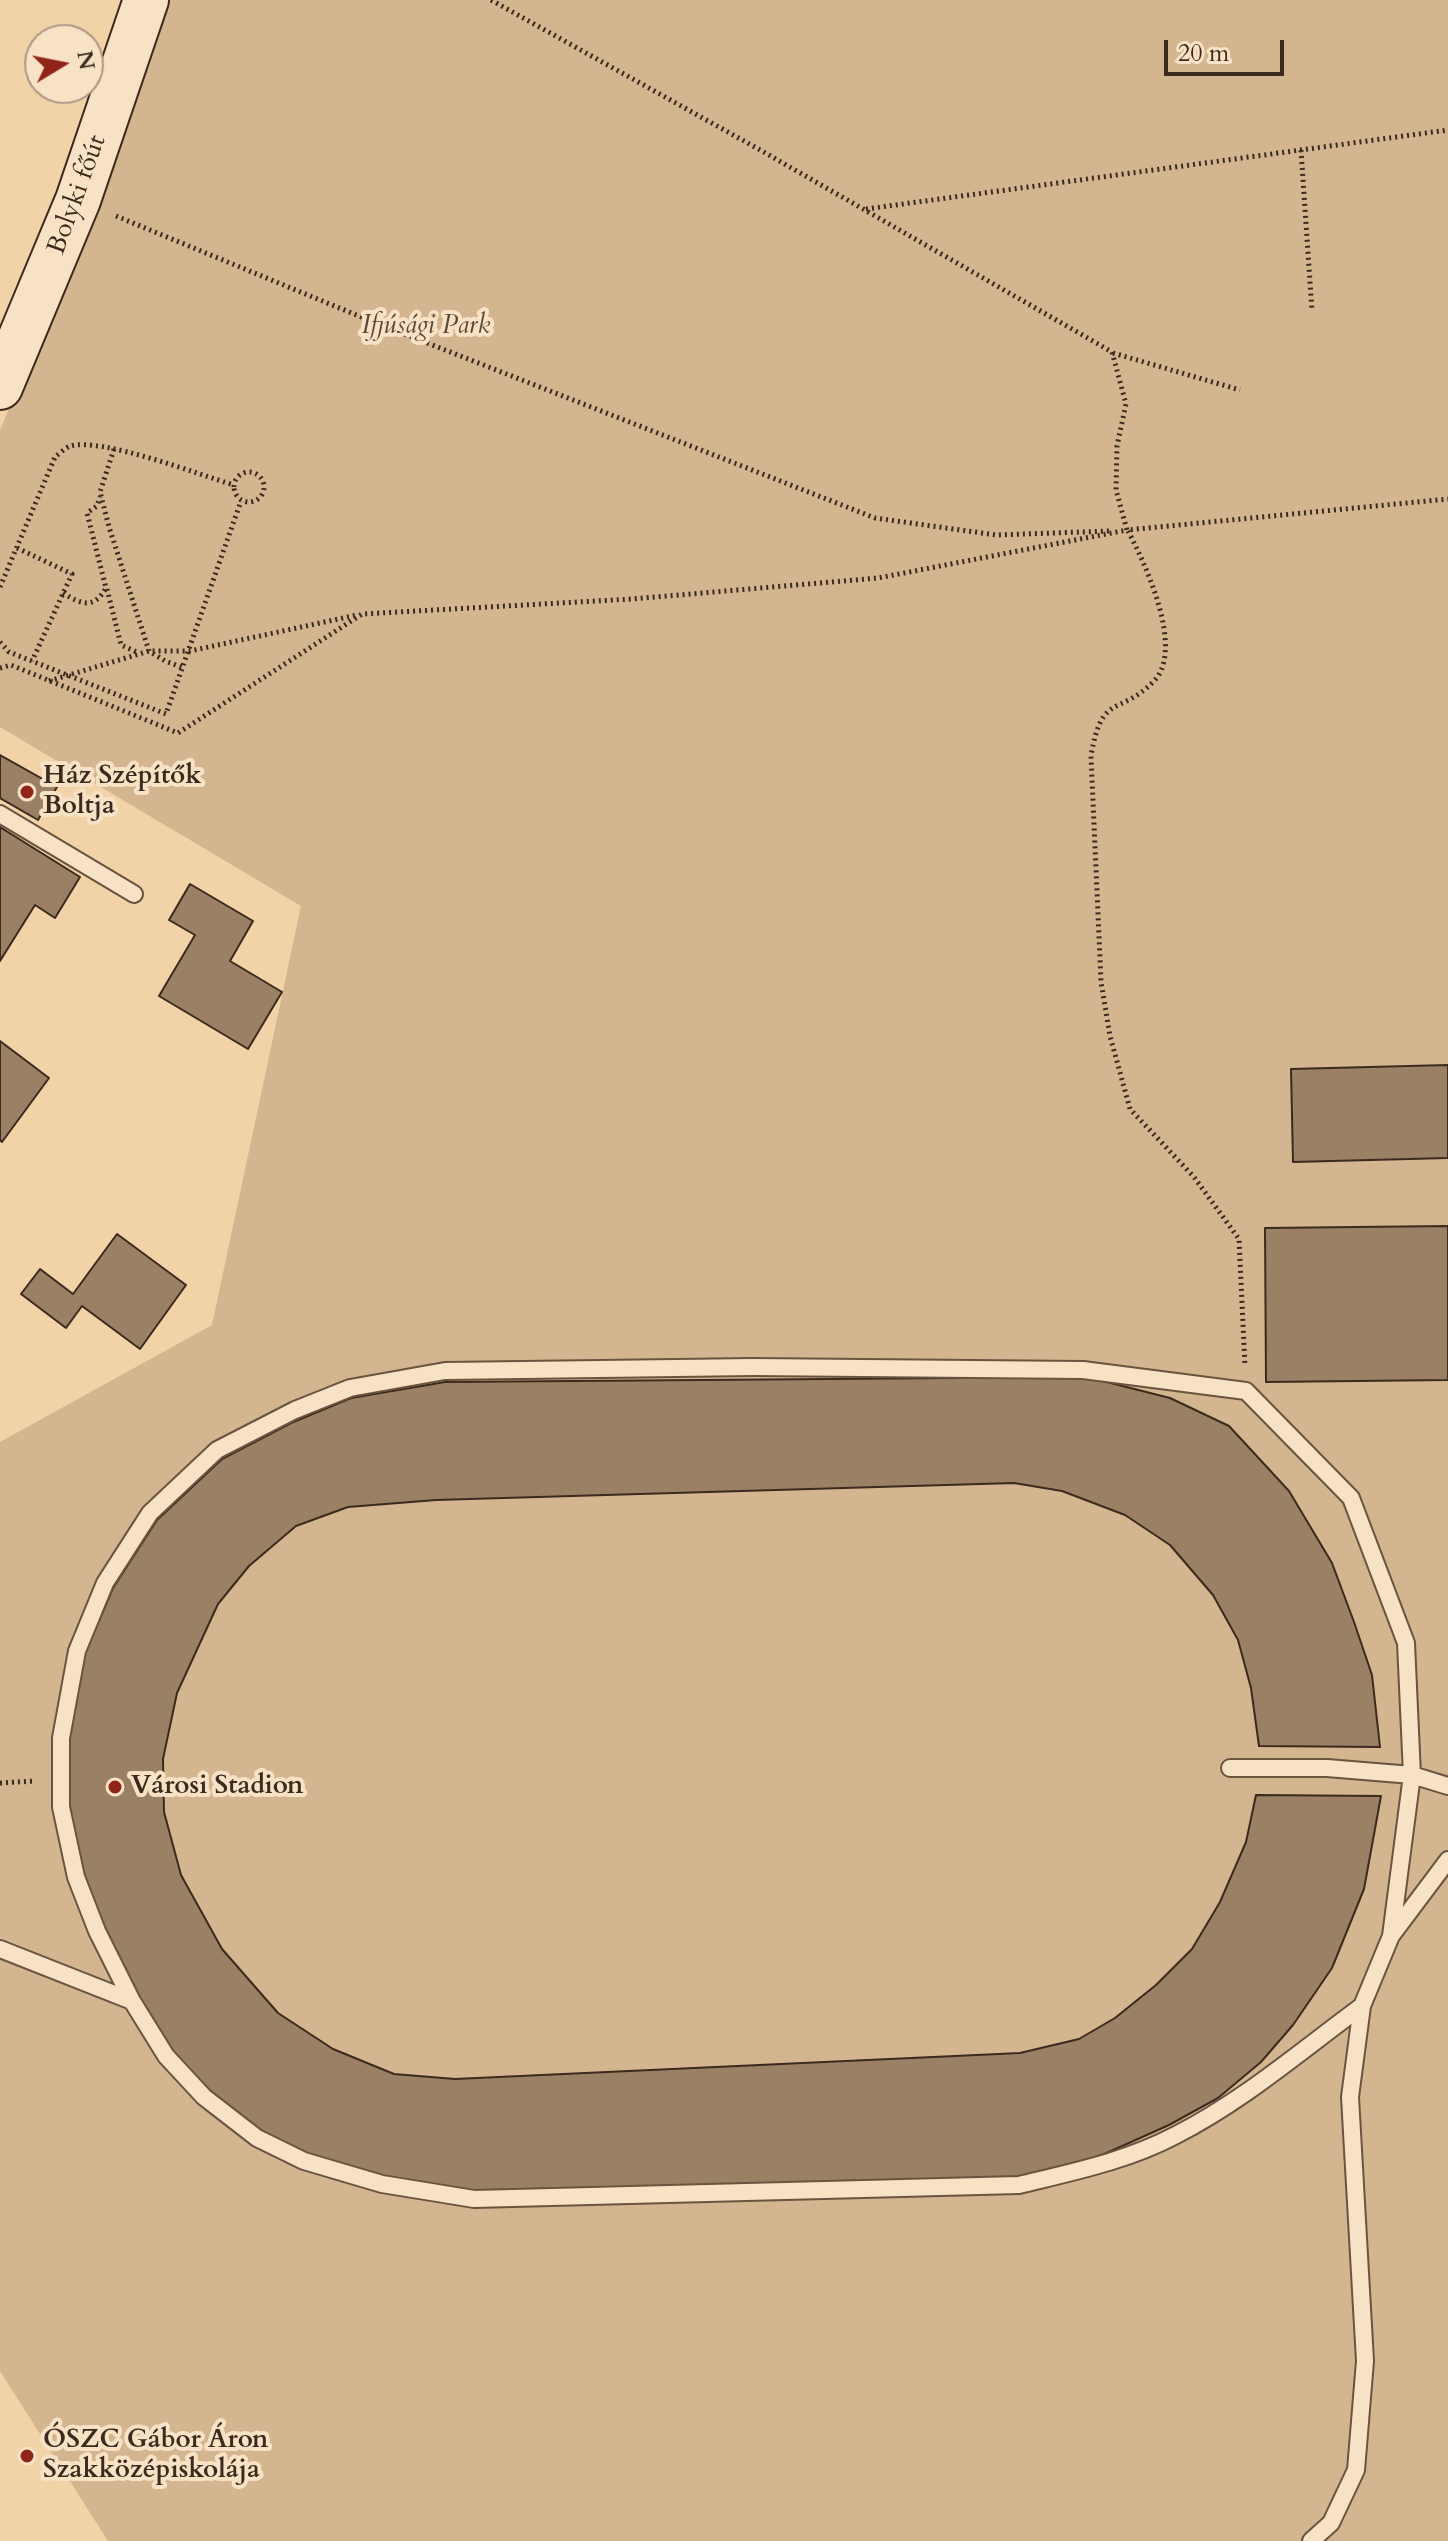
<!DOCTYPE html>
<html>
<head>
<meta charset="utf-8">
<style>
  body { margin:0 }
  #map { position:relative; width:1448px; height:2541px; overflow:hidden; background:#f2d2a7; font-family:Cardo,serif }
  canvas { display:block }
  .north { position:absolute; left:24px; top:24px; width:80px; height:80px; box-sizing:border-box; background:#f7e2c6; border:2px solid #ac9882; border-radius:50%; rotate:80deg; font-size:22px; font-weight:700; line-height:32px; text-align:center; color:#3b2a1d }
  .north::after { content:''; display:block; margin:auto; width:28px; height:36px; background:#8f2418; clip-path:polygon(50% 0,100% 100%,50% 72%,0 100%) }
  .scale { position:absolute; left:1164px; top:40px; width:120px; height:36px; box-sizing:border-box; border:4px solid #3b2a1d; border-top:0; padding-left:10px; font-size:24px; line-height:28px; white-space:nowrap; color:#3b2a1d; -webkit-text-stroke:6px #f7e2c6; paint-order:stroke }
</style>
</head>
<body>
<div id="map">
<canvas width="1448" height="2541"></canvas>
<div class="north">N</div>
<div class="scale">20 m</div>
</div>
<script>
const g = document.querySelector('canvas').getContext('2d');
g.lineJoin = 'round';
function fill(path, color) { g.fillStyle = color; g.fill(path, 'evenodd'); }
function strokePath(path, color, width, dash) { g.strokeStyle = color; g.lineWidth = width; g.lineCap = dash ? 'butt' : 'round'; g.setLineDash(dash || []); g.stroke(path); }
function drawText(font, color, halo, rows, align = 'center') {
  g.font = font + ' Cardo,serif'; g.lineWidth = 8; g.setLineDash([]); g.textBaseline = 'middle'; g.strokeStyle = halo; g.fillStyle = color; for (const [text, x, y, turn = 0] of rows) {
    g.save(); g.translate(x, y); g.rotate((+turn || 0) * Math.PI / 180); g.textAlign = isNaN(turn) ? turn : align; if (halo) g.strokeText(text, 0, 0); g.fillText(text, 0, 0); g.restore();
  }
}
const green = new Path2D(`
  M161,0H1448V2541H108L0,2371V1442L212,1325L301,906L0,727V430L60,290Z`);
const building = new Path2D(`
  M0,755L57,787L38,820L0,798Z
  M0,827L80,877L55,918L35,905L0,961Z
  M190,884L253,921L230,961L282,992L248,1049L159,996L195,935L169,920Z
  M0,1041L49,1078L2,1142L0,1140Z
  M1448,1065V1158L1293,1162L1291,1069Z
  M1448,1226V1380L1266,1382L1265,1228Z
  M117,1234L186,1285L140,1349L82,1306L66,1328L21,1294L40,1269L73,1294Z
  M1087,1377L1170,1398L1229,1426L1289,1491L1332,1563L1354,1622L1372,1675L1380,1747L1259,1746L1251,1688L1238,1640L1213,1595L1170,1545L1125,1515L1062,1491L1014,1483L436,1500L348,1507L296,1526L249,1566L218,1604L177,1693L163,1759L164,1812L181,1875L222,1949L278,2013L333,2049L394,2074L455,2079L1020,2053L1079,2039L1115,2018L1156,1985L1192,1949L1220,1902L1246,1842L1256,1795L1381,1796L1364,1889L1332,1968L1293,2025L1261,2062L1218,2098L1169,2125L1100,2156L1017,2181L475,2195L383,2179L306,2158L259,2134L207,2095L172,2053L136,1999L81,1875L68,1806L69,1737L85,1653L113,1588L157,1520L222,1459L291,1423L351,1398L445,1382Z`);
const path = new Path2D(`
  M491,0L762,151L1112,352L1126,404L1117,446L1116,490L1127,530L1448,499
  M1301,150L1312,311
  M866,209L1448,130
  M116,216L371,321L875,518L996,535L1110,531
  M1113,353L1240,390
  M114,449L100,492L109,527L149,651L165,661L184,668
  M234 487a15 15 0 1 1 30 0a15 15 0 1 1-30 0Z
  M1128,531C1145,563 1185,649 1154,681C1119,717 1102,691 1091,756L1101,982L1110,1036L1130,1109L1194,1177L1239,1239L1245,1366
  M17,548L72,574L32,661
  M0,587L55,457C59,454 65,448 70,446C101,437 200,475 234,485
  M107,589L121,645L139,653
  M63,593C82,605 94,609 106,588L87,513L97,506L100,497
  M0,642L9,652L166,714L241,501
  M0,668L11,665L178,733L362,614L632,599L878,578L1127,530
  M49,681L149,651H190L357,615
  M0,1783L35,1781`);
const lane = new Path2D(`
  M0,814L134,894
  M1230,1768H1327L1412,1775L1448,1786
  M0,1949L132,2001
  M1362,2006C1302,2050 1243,2101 1176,2135C1127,2161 1072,2172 1019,2185L474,2199L382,2184L304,2161L257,2138L204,2097L166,2056L132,2001L97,1931L76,1877L61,1807V1738L77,1651L105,1583L150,1513L217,1450L295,1410L350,1388L445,1371L753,1367L1083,1370L1246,1391L1351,1498L1406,1643L1412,1775L1391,1936
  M1311,2541L1331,2523L1356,2470L1365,2361L1350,2097L1362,2006L1391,1936L1448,1860`);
const secondary = new Path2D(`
  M0,387L78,200L146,0`);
const markers = [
  [27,792,8,"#8f2418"],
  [115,1787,8,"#8f2418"],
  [27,2456,8,"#8f2418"]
];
const streetNames = [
  ["Bolyki főút",78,195,-70]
];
const parkNames = [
  ["Ifjúsági Park",426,327]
];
const poiNames = [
  ["Ház Szépítők",43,777],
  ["Boltja",43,807],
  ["Városi Stadion",131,1787],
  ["ÓSZC Gábor Áron",43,2441],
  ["Szakközépiskolája",43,2471]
];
fill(green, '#d3b590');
fill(building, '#9a8165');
strokePath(building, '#3b2a1d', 2);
strokePath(lane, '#695440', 20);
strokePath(secondary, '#3b2a1d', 48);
strokePath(path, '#3b2a1d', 5, [2, 4]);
strokePath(lane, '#f7e2c6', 16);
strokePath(secondary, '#f7e2c6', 44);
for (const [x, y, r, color] of markers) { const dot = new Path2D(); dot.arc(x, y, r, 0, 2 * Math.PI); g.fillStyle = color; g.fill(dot); strokePath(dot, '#f7e2c6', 3); }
drawText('26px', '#3b2a1d', '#f7e2c6', streetNames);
drawText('italic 26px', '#594634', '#f7e2c6', parkNames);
drawText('bold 26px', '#3b2a1d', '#f7e2c6', poiNames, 'left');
</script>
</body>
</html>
